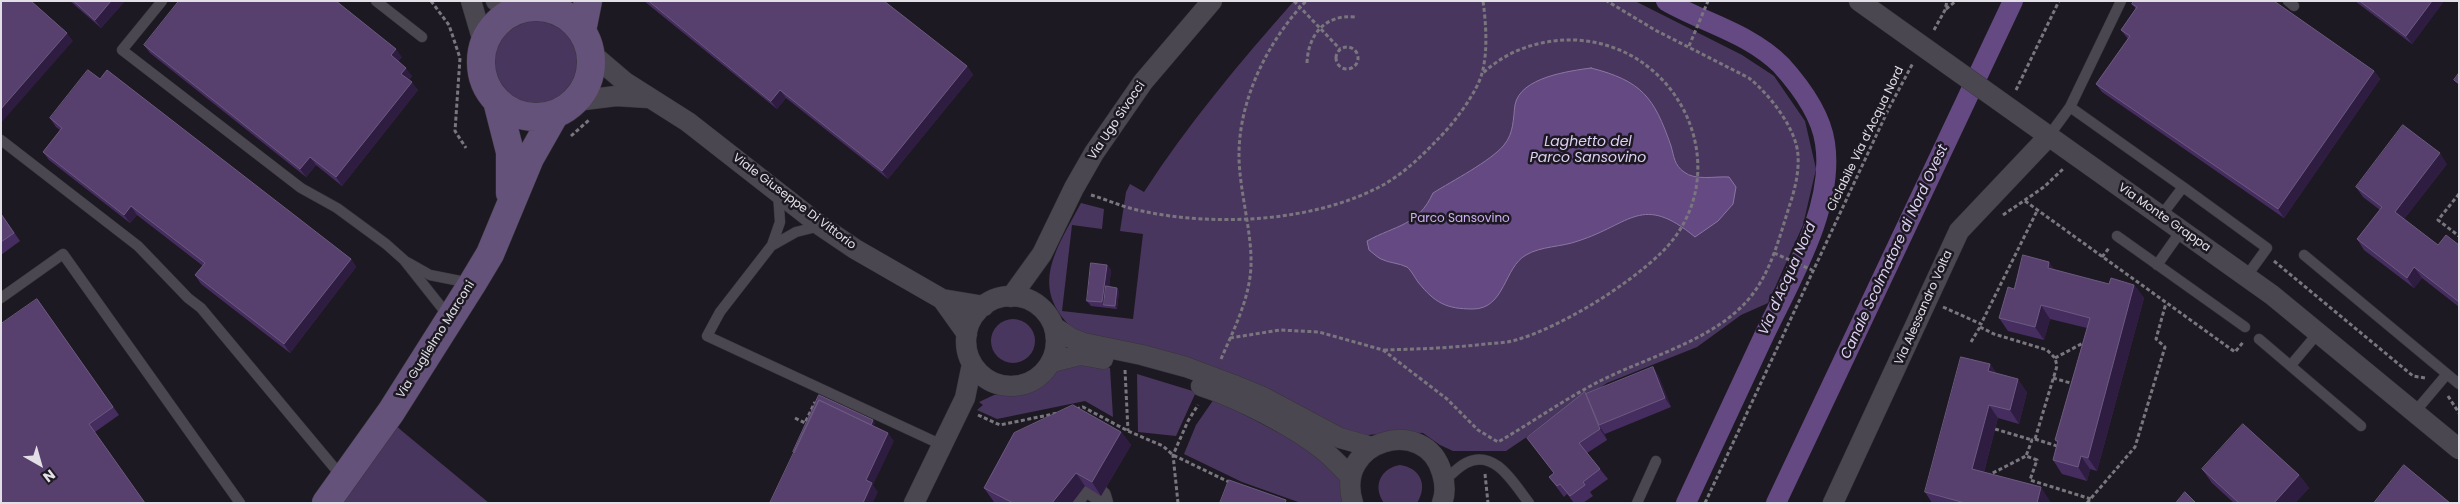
<!DOCTYPE html>
<html>
<head>
<meta charset="utf-8">
<style>
  body { margin:0 }
  #map { position:relative; width:2460px; height:504px; overflow:hidden; background:#1d1922; font-family:Poppins,sans-serif }
  canvas { display:block }
  .frame { position:absolute; inset:0; border:2px solid #e2e0e6; pointer-events:none }
  .north { position:absolute; left:15px; top:439px; width:50px; height:50px; -webkit-text-stroke:4px #1d1922; paint-order:stroke; rotate:142deg; font-size:14px; font-weight:700; line-height:20px; text-align:center; color:#e2e0e6 }
  .north::after { content:''; display:block; margin:auto; width:18px; height:22px; background:#e2e0e6; clip-path:polygon(50% 0,100% 100%,50% 72%,0 100%) }
</style>
</head>
<body>
<div id="map">
<canvas width="2460" height="504"></canvas>
<div class="frame"></div>
<div class="north">N</div>
</div>
<script>
const g = document.querySelector('canvas').getContext('2d');
g.lineJoin = 'round';
function fill(path, color) { g.fillStyle = color; g.fill(path, 'evenodd'); }
function strokePath(path, color, width, dash) { g.strokeStyle = color; g.lineWidth = width; g.lineCap = dash ? 'butt' : 'round'; g.setLineDash(dash || []); g.stroke(path); }
function drawText(font, color, halo, rows, align = 'center') {
  g.font = font + ' Poppins,sans-serif'; g.lineWidth = 5; g.setLineDash([]); g.textBaseline = 'middle'; g.strokeStyle = halo; g.fillStyle = color; for (const [text, x, y, turn = 0] of rows) {
    g.save(); g.translate(x, y); g.rotate((+turn || 0) * Math.PI / 180); g.textAlign = isNaN(turn) ? turn : align; if (halo) g.strokeText(text, 0, 0); g.fillText(text, 0, 0); g.restore();
  }
}
const green = new Path2D(`
  M1294,1H1635L1742,55L1774,76L1805,121L1816,169L1803,225L1768,303L1741,315L1697,347L1607,383L1506,451H1453L1440,445L1423,433L1398,432L1358,436L1079,334C1026,290 1055,252 1081,203L1104,209L1102,229L1072,225L1062,311L1133,319L1143,234L1120,231L1126,192L1130,184L1144,192C1188,124 1240,62 1294,1Z
  M492 63a45 45 0 1 1 90 0a45 45 0 1 1-90 0Z
  M991 341a22 22 0 1 1 44 0a22 22 0 1 1-44 0Z
  M1081,364L1110,368L1113,417L1085,401L997,419L977,410L983,405L979,402L994,395L1033,390L1062,367Z
  M1137,374L1196,392L1176,436L1138,432Z
  M1214,399L1316,452L1339,476L1350,503H1301L1242,482L1184,454L1196,425Z
  M389,419L402,431L489,503H328Z
  M1400,465C1421,468 1428,486 1417,503H1384C1372,486 1381,468 1400,465Z`);
const water = new Path2D(`
  M1591,68C1642,81 1654,97 1671,146C1674,156 1674,165 1684,172C1695,181 1716,176 1729,177L1736,187L1733,204L1718,221L1695,237C1642,193 1631,224 1578,241C1562,247 1541,246 1526,255C1504,267 1505,309 1473,309C1446,309 1435,303 1418,282C1415,278 1411,270 1407,267C1399,263 1389,263 1381,259C1377,257 1373,253 1369,250L1367,241C1396,225 1418,226 1433,193C1452,181 1491,161 1504,145C1514,133 1513,119 1515,105C1520,77 1570,71 1591,68Z`);
const canal = new Path2D(`
  M1666,1C1704,23 1749,33 1781,65C1800,86 1821,115 1825,143C1835,209 1788,284 1761,342C1736,395 1711,449 1686,503
  M1776,503L2013,1`);
const path = new Path2D(`
  M431,1L449,25L460,58L455,131L466,148
  M1294,1L1340,49
  M1946,9L1956,1
  M1934,30L1945,10L1947,1
  M1689,46L1708,1
  M1336 58a11 11 0 1 1 22 0a11 11 0 1 1-22 0Z
  M1307,63C1308,35 1325,14 1355,17
  M2016,90L2059,1
  M571,136L589,120
  M2459,194L2438,220L2459,236
  M1091,195C1108,200 1125,208 1142,211C1216,227 1315,222 1383,185C1404,173 1422,156 1438,139C1452,126 1478,91 1482,73C1488,52 1486,23 1483,1
  M2025,201L2235,352L2244,341
  M2003,215L2044,187L2063,169
  M1774,253L1812,270
  M2102,257L2109,248
  M2274,261L2413,376L2425,378
  M1943,307L1981,324L2037,211
  M1980,327L1994,334L2047,350L2055,358L2057,366L2035,439L2032,440L2026,456L2037,460L2030,480L2091,499
  M1230,338L1280,330L1319,332L1383,350L1447,399L1478,430L1498,442C1533,422 1566,398 1602,380C1650,356 1718,339 1752,295C1772,269 1780,235 1790,204C1795,189 1799,172 1798,156C1797,129 1769,94 1749,78L1655,30L1607,1
  M1971,342L1980,327
  M1384,350C1418,349 1452,348 1486,344C1496,343 1506,343 1516,340C1561,327 1627,286 1661,253C1740,176 1683,45 1575,40C1541,39 1507,50 1482,74
  M2055,358L2085,342
  M1221,359C1234,329 1250,298 1251,265C1252,231 1239,190 1239,155C1239,99 1268,41 1306,1
  M1125,370L1128,431
  M2053,378L2074,384
  M2448,396L2459,413
  M1076,409L1083,407L1128,431L1163,446L1173,455L1231,483
  M978,415L1000,425L1058,413
  M795,418L805,423L815,402
  M1995,429L2032,440
  M2035,439L2060,447
  M1485,474L1488,503
  M1987,476L2026,456
  M1178,503L1173,455L1188,421L1198,405
  M1705,503L1889,108L1913,63
  M2087,503L2135,447L2165,347L2156,339L2166,303`);
const lane = new Path2D(`
  M162,1L122,50L301,188L337,208L386,244L404,260L450,318
  M376,1L422,37
  M2288,1L2294,6
  M2070,107L2121,1
  M2048,137L2070,107L2183,187
  M1,140L138,246L188,298L201,308L342,477
  M778,193L780,222L772,245L720,312L707,336L942,445
  M2161,216L2183,187L2267,248L2246,277
  M2117,236L2245,327
  M773,245L796,232L820,226
  M2304,255L2447,374
  M407,262L430,275L470,283
  M2157,265L2181,231
  M1,298L63,254L240,503
  M2259,339L2361,426
  M2291,365L2318,333
  M2414,413L2447,374L2459,384
  M1444,481C1451,475 1458,467 1466,463C1495,448 1514,484 1529,503
  M1637,503L1656,461`);
const street = new Path2D(`
  M471,1L484,45
  M496,1L514,12
  M1859,1L2272,295L2459,449
  M591,53L625,82L688,122L821,226L855,249L942,299L984,306
  M576,101L616,96L648,98
  M966 341a45 45 0 1 1 90 0a45 45 0 1 1-90 0Z
  M1011,297L1042,254L1074,188L1094,153L1143,82L1212,1
  M942,299L967,334
  M1054,327L1071,338L1084,343L1142,355L1186,367L1234,385L1263,397L1340,438L1372,447
  M1052,362L1080,355L1103,359
  M1201,386C1238,398 1293,426 1323,450C1333,458 1342,468 1351,477
  M914,503L965,398L972,364
  M1072,503L1085,486L1101,496L1103,503
  M1353,503C1333,440 1426,414 1442,473C1445,483 1446,493 1442,503
  M1833,503L1959,231L2048,137`);
const secondary = new Path2D(`
  M481 62a55 55 0 1 1 110 0a55 55 0 1 1-110 0Z
  M582,31L588,1
  M497,101L510,152V193
  M326,503L391,412L472,284L490,254L530,158L555,114`);
const wall = new Path2D(`
  M70,1H125L101,28Z
  M644,1H884L967,66L973,75L888,179L786,98L777,109Z
  M2355,1H2444L2412,44Z
  M2132,4L2374,71L2380,79L2284,218L2102,92L2096,84L2128,39L2121,30L2136,9Z
  M144,45L402,57L398,61L412,76L409,80L418,90L342,186L316,165L306,177L150,53Z
  M100,79L351,259L356,267L290,353L201,284L195,275L203,266L137,215L130,223L49,160L43,152L60,130L56,127L50,118Z
  M2447,164L2404,219L2438,245H2459V307L2422,278L2414,288L2364,250L2357,239L2380,210L2363,197L2356,187Z
  M1,213L20,241L1,255Z
  M1107,265L1111,270L1109,287L1119,291L1117,309L1091,306L1087,301Z
  M2055,270L2109,284L2134,285L2144,298L2097,471L2090,469L2087,481L2062,474L2053,460L2057,443L2055,440L2087,328L2050,319L2044,340L2008,331L1999,318L2014,289Z
  M37,299L119,415L95,432L1,503Z
  M1990,364L1996,373L2027,392L2019,424L1998,418L1984,472L2050,501L2049,503H1932L1925,492Z
  M1653,367L1658,375L1671,407L1605,434L1604,433L1607,440L1587,453L1608,479L1590,492L1593,496L1583,503H1574L1567,494L1564,497L1549,477L1554,473L1527,438L1586,394Z
  M1121,432L1131,445L1101,496L1085,486L1072,503H996L994,502L984,488Z
  M2202,469L2299,475L2309,488L2295,503H2234L2212,483Z`);
const shadedWall = new Path2D(`
  M111,1H125L101,28L95,20Z
  M2432,1H2444L2412,44L2406,36Z
  M67,33L73,41L1,123V109Z
  M396,49L402,57L397,63L391,55Z
  M967,66L973,75L888,179L882,171Z
  M406,68L412,76L407,82L401,74Z
  M2374,71L2380,79L2284,218L2278,209Z
  M412,82L418,90L342,186L336,177Z
  M780,90L786,98L777,109L771,101Z
  M2440,153L2447,164L2402,222L2395,212Z
  M310,157L316,165L306,177L300,169Z
  M131,206L137,215L130,223L124,215Z
  M351,259L356,267L290,353L284,344Z
  M2049,262L2059,275L2048,268Z
  M1107,265L1111,270L1107,305H1104L1102,302Z
  M2414,267L2422,278L2414,288L2407,278Z
  M2134,285L2144,298L2097,471L2088,458Z
  M1117,288L1119,291L1117,309L1115,306Z
  M2041,305L2050,319L2044,340L2035,327Z
  M1990,364L1999,378L1988,371Z
  M1653,367L1658,375L1671,407L1665,398Z
  M2018,379L2027,392L2019,424L2010,410Z
  M1585,392L1592,402L1599,425L1604,433L1607,440L1600,429Z
  M1989,405L1998,418L1981,483L1972,469Z
  M873,420L875,423L872,430L870,427Z
  M1121,432L1131,445L1101,496L1092,482Z
  M888,433L894,441L873,485L878,492L873,503H863L866,480Z
  M2081,456L2090,469L2087,481L2078,467Z
  M1076,473L1085,486L1072,503H1052Z
  M2299,475L2309,488L2295,503H2274Z
  M2041,487L2050,501L2049,503H2037Z`);
const building = new Path2D(`
  M1,1H31L67,33L1,109Z
  M74,1H111L95,20Z
  M179,1H336L396,49L391,55L406,68L401,74L412,82L336,177L310,157L300,169L144,45Z
  M649,1H884L967,66L882,171L780,90L771,101Z
  M2134,1H2274L2374,71L2278,209L2096,84L2130,36L2121,30L2137,7L2132,4Z
  M2360,1H2432L2406,36Z
  M88,70L100,79L107,70L351,259L284,344L195,275L205,263L131,206L124,215L43,152L62,128L50,118Z
  M2459,73V84L2454,80Z
  M2403,125L2440,153L2395,212L2438,245L2446,235L2459,245V302L2414,267L2407,278L2357,239L2382,207L2356,187Z
  M1,214L14,233L1,242Z
  M2023,255L2049,262L2048,268L2109,284L2111,278L2134,285L2088,458L2081,456L2078,467L2053,460L2058,441L2055,440L2090,318L2041,305L2035,327L1999,318L2008,287L2014,289Z
  M1091,263L1107,265L1102,302L1087,301Z
  M1106,286L1117,288L1115,306L1104,305Z
  M37,299L113,407L89,424L145,503H1V324Z
  M1961,357L1990,364L1988,371L2018,379L2010,410L1989,405L1972,469L2041,487L2037,503H1965L1925,492Z
  M1653,367L1665,398L1599,425L1586,394Z
  M1585,392L1600,429L1579,443L1600,469L1583,482L1585,485L1570,496L1560,484L1557,486L1549,477L1554,473L1527,438Z
  M819,395L873,420L871,425L819,400L794,453L793,452Z
  M819,400L888,433L866,480L872,483L863,503H770Z
  M1073,405L1121,432L1092,482L1076,473L1052,503H1013L984,488L1014,433Z
  M2243,424L2299,475L2274,503H2239L2202,469Z
  M2404,465L2450,503H2374Z
  M1229,480L1286,500L1285,503H1220Z
  M2185,492L2196,503H2176Z`);
const streetNames = [
  ["Via Ugo Sivocci",1117,121,-56],
  ["Ciclabile Via d’Acqua Nord",1866,139,-64],
  ["Viale Giuseppe Di Vittorio",794,202,37],
  ["Via Monte Grappa",2164,218,35],
  ["Via Alessandro Volta",1924,308,-66],
  ["Via Guglielmo Marconi",436,340,-58]
];
const parkNames = [
  ["Parco Sansovino",1460,219]
];
const waterNames = [
  ["Laghetto del",1588,142],
  ["Parco Sansovino",1588,158],
  ["Canale Scolmatore di Nord Ovest",1895,252,-65],
  ["Via d'Acqua Nord",1788,279,-66]
];
fill(green, '#49365f');
fill(water, '#654983');
strokePath(water, '#8a76a1', 1);
strokePath(canal, '#654983', 20);
strokePath(lane, '#37353b', 11);
strokePath(street, '#37353b', 21);
strokePath(secondary, '#37353b', 29);
strokePath(path, '#79767e', 3, [4, 2.5]);
strokePath(lane, '#4b4751', 10);
strokePath(street, '#4b4751', 20);
strokePath(secondary, '#65527a', 28);
fill(wall, '#462d5f');
fill(shadedWall, '#2e1d41');
fill(building, '#57406e');
strokePath(building, '#6c5980', 1);
drawText('12px', '#e2e0e6', '#1d1922', streetNames);
drawText('12px', '#cfb0f6', '#1d1922', parkNames);
drawText('italic 14px', '#dfd0f3', '#1d1922', waterNames);
</script>
</body>
</html>
